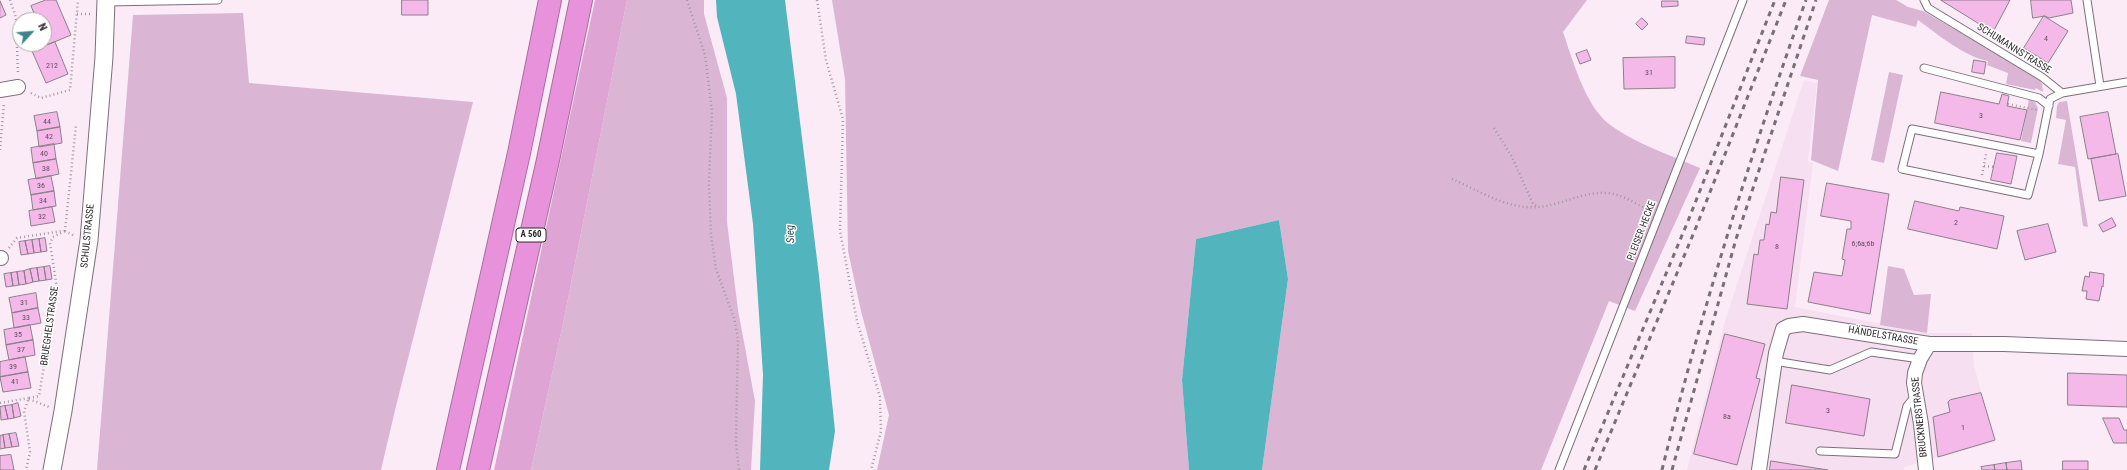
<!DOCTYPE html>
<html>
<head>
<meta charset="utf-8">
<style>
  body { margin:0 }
  #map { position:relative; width:2127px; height:470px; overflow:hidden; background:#faebf7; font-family:"Roboto Condensed",sans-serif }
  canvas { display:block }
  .north { position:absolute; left:12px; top:12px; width:40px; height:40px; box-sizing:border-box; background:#fff; border:1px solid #acaaab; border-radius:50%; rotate:64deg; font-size:11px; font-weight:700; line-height:16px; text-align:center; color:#2f2a2e }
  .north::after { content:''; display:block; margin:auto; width:14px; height:18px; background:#3e858b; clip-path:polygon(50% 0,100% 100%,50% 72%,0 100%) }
</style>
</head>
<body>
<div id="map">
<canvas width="2127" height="470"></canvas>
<div class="north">N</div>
</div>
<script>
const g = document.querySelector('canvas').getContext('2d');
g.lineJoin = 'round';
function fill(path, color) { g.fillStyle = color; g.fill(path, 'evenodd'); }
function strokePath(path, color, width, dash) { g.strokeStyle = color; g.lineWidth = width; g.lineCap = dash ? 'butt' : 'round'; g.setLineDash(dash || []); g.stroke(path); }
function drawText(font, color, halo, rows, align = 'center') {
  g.font = font + ' "Roboto Condensed",sans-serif'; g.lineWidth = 3; g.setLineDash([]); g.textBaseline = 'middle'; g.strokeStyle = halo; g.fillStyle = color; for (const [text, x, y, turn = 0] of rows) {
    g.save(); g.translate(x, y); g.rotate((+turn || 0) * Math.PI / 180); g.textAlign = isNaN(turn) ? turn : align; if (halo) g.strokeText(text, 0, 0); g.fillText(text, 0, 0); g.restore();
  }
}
const built = new Path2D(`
  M1804,80L1817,83L1808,162L1813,163L1795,307L1927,333H1972L1974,366L1995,442L1904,467V470H1687L1726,318Z`);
const green = new Path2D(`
  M627,0H704V14L727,98V222L738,310L755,401L751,470H531L564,319Z
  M832,0H1587L1563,32C1573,61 1585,105 1609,124C1632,142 1672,156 1700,168L1635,311L1609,301L1541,470H1262L1288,279L1279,220L1196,239L1182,380L1189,470H877L889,415L861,311L848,251L845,79Z
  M1829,0H1896L1908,7L1923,11L2037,77L2042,84L2043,92L2036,88L2035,90L2006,84L2008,73L1987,65L1988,61C1963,56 1939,35 1918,20L1916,27L1872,15L1838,171L1811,160L1818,80L1800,76Z
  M243,13L249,83L473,102L396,406L381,470H97L133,15Z
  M1889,72L1903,75L1884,163L1871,160Z
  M2029,99L2035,102L2038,108L2031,143L2021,141Z
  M2067,101L2088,227L2083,226L2075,167L2058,164L2066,120L2056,118L2057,106L2059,102Z
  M1888,266L1904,269L1914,295L1931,294L1927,333L1880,325Z`);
const forest = new Path2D(`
  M595,0H627L564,319L531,470H494Z`);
const water = new Path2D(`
  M716,0H785L819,276L835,431L829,470H760L763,375L753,224L736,94L717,17Z
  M1279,220L1288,279L1262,470H1189L1182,380L1196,239Z`);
const building = new Path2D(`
  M46,0H56L71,35L47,45L44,37V20H37L31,6Z
  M402,0H428V15H402Z
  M1941,0H2010L1993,32Z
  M2031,0H2071L2073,13L2049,18L2045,16L2033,18Z
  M0,1L6,15L0,18Z
  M1662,1H1678V6L1662,7Z
  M2044,16L2068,31L2048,63L2024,48Z
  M1642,18L1648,24L1642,30L1636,24Z
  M1687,36L1705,38L1704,45L1686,43Z
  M55,42L68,74L46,83L32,51Z
  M1587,50L1591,60L1580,64L1576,54Z
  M1675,57V88L1624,89L1623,58Z
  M1974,60L1986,62L1984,74L1972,72Z
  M1941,92L1999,104L2002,94L2009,96L2007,106L2027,110L2020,140L1935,123Z
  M57,112L60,127L37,131L34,116Z
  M2108,112L2116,154L2088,159L2080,117Z
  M60,127L62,143L39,147L37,131Z
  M54,144L56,159L33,163L31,148Z
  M1997,153L2017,156L2011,184L1991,180Z
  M2118,154L2126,196L2099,201L2091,159Z
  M56,159L59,174L36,179L33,163Z
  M51,176L54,191L31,195L28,180Z
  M1781,177L1804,180L1787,309L1747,304L1754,254L1758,255L1760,240H1764L1766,224L1769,225L1771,212L1776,213Z
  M1827,183L1889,194L1870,314L1808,302L1814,272L1842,276L1845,260L1842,259L1847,229H1851V221L1821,216Z
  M54,191L56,206L33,210L31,195Z
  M1915,201L1959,211L1960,207L2004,216L1997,249L1908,229Z
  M52,207L55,222L31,226L29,211Z
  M2112,218L2116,226L2103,232L2099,225Z
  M2048,224L2056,252L2025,260L2017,231Z
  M45,238L47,251L41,252L39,239Z
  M39,239L41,252L34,253L32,240Z
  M32,240L34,253L28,254L25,241Z
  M25,241L28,254L21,255L19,242Z
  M50,266L52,279L46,280L44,267Z
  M44,267L46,280L39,281L37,268Z
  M37,268L39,281L33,282L30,269Z
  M30,269L33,282L26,284L24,271Z
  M24,271L26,284L19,285L17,272Z
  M17,272L19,285L13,286L11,273Z
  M2090,272L2104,274L2103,287L2102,286L2099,301L2086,299L2087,291H2082L2085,276L2089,277Z
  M11,273L13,286L6,287L4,274Z
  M36,293L38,308L12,313L9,298Z
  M38,308L41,323L14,328L12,313Z
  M30,325L33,340L6,345L4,330Z
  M1725,334L1765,344L1756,378L1760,379L1737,465L1694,454Z
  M33,340L35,355L9,360L6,345Z
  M25,357L28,372L0,377V362Z
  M28,372L31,388L3,392L0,377Z
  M2068,373L2127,375V407L2068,405Z
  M1792,385L1870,399L1864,436L1786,423Z
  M1981,393L1995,440L1938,457L1933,417L1950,412L1948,402L1950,400Z
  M18,403L21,416L14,418L12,405Z
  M12,405L14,418L8,419L5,406Z
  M5,406L8,419L1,420L0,407Z
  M2103,418H2119L2124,430H2127V443H2114Z
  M16,433L19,446L12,447L9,434Z
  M9,434L12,447L5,448L3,435Z
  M3,435L5,448L0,449V436Z
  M11,455L14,470H0V456Z
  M1771,461L1828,470H1770Z
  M2021,461L2022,470H2007L2006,463Z
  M2063,461H2088V470H2063Z
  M2006,463L2007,470H1995L1994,465Z
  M1994,465L1995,470H1982L1981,467Z`);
const path = new Path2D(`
  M10,0L16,17L18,74
  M687,0L705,55L712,111L709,182L711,235L716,269L734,318L738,338L736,443L739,470
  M817,0L826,60L843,119L840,231L857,321L880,397L881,431L871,470
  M77,14H90
  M31,93L41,98L70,90L78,0
  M2008,104L2037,110
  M1494,128L1512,157L1533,204L1539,207
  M0,150L4,103
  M1984,166L1994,167
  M1982,175L1986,154
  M1452,179C1475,189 1501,205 1526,207C1555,210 1579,191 1607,193C1622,194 1636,204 1649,210
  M65,231L76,125
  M65,231L75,236
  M9,248L17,238L62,231
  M29,398L39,396L57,288L50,243L53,237L65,231
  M29,399L49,407
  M0,403L29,398L24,411L30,452L26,470`);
const service = new Path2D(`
  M1924,0L1928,8L2042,77L2062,93
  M2087,0L2100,86
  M106,2L218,0
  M1924,68L2039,98L2049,106
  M1912,129L2039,154L2028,195L1902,169Z
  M2039,154L2050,99L2062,93L2127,82
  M1774,361L1830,370L1871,352L1920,359
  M1820,451L1895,454L1907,406L1916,395
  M1559,470L1743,0`);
const minor = new Path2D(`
  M0,90L18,87
  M0,258H1
  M1759,470L1776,353L1783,329L1789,326L1803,324L1929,344H2004L2127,349
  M1926,470L1921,424L1914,383L1915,373L1920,359L1929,344`);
const tertiary = new Path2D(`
  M52,470L63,411L89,240L104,57L106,0`);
const motorway = new Path2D(`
  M448,470L519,153L550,0
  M478,470L548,160L581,0`);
const rail = new Path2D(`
  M1584,470L1688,221L1775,0
  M1595,470L1697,225L1786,0
  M1662,470C1701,311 1751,154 1806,0
  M1672,470L1736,239L1816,0`);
const numberNames = [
  ["4",2046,39],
  ["212",52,66],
  ["31",1649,73],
  ["3",1981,116],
  ["44",47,122],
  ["42",49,137],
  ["40",44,154],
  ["38",46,169],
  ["36",41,186],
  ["34",43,201],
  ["32",42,217],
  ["2",1956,223],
  ["6;6a;6b",1863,244],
  ["8",1777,247],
  ["31",24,303],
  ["33",26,318],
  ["35",18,335],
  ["37",21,350],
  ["39",13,367],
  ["41",15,382],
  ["3",1828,411],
  ["8a",1727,417],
  ["1",1963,428]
];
const shields = [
  [531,235,30]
];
const shieldNames = [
  ["A 560",531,235]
];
const streetNames = [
  ["SCHUMANNSTRASSE",2014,49,32],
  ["PLEISER HECKE",1642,231,-69],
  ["SCHULSTRASSE",88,236,-84],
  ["BRUEGHELSTRASSE",50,326,-82],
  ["HÄNDELSTRASSE",1883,336,10],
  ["BRUCKNERSTRASSE",1920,417,-96]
];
const waterNames = [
  ["Sieg",791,234,-93]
];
fill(built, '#f5dff0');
fill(green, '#dab6d4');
fill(forest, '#dea4d4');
fill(water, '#52b4bd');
fill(building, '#f4b9e9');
strokePath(building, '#8d7f8a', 1);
strokePath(service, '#7d6f7a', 9);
strokePath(minor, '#7d6f7a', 16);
strokePath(tertiary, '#7d6f7a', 19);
strokePath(motorway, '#a76e9e', 24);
strokePath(path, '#a298a0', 2.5, [1, 3]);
strokePath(service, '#fff', 7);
strokePath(minor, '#fff', 14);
strokePath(tertiary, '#fff', 17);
strokePath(motorway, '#e892db', 22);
strokePath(rail, '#786f76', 3, [5, 5]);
drawText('8px', '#604e5d', null, numberNames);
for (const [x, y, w] of shields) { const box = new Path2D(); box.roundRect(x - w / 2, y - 7, w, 14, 3); g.fillStyle = '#fff'; g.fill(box); strokePath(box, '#2f2a2e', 1); }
drawText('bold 9px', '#2f2a2e', null, shieldNames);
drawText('10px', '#2f2a2e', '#fff', streetNames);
drawText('italic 11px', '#1f4b4f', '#fff', waterNames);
</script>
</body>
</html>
